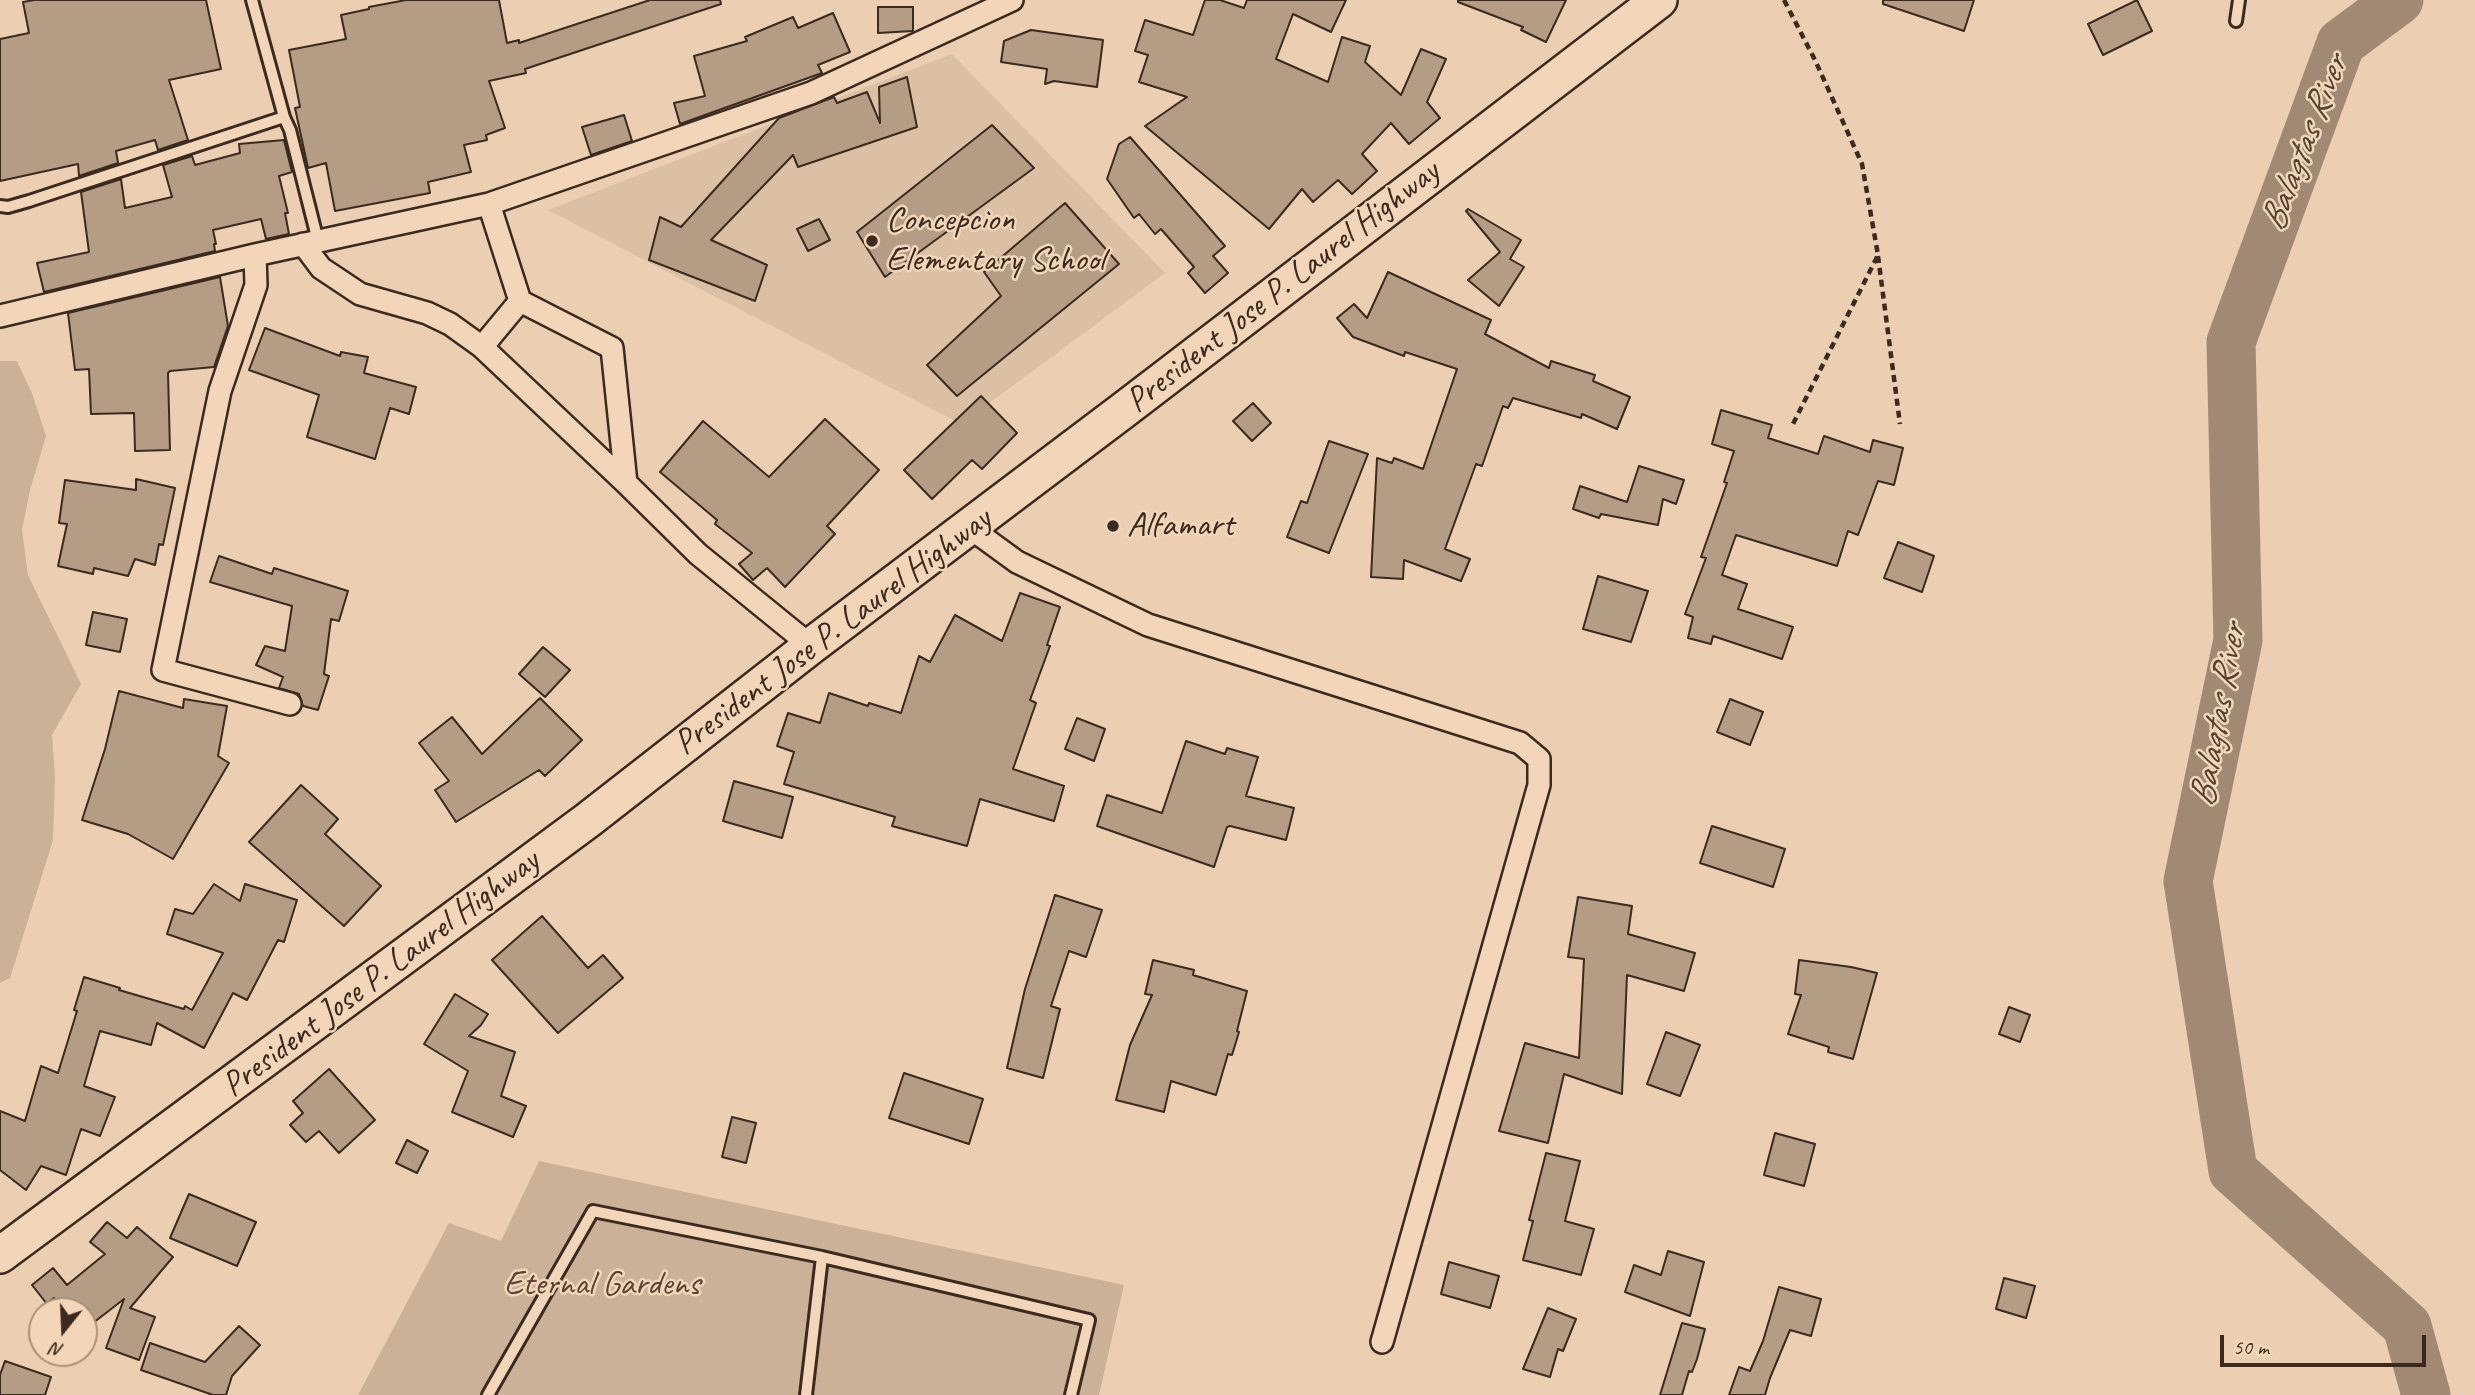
<!DOCTYPE html>
<html>
<head>
<meta charset="utf-8">
<style>
  body { margin:0 }
  #map { position:relative; width:2475px; height:1395px; overflow:hidden; background:#eccfb3; font-family:Caveat,sans-serif }
  canvas { display:block }
  .north { position:absolute; left:28px; top:1297px; width:70px; height:70px; box-sizing:border-box; background:#f3d6b9; border:2px solid #a9917b; border-radius:50%; rotate:198deg; font-size:19px; font-weight:700; line-height:28px; text-align:center; color:#3b2a1e }
  .north::after { content:''; display:block; margin:auto; width:24px; height:32px; background:#3b2a1e; clip-path:polygon(50% 0,100% 100%,50% 72%,0 100%) }
  .scale { position:absolute; left:2220px; top:1335px; width:206px; height:32px; box-sizing:border-box; border:4px solid #3b2a1e; border-top:0; padding-left:9px; font-size:21px; line-height:24px; white-space:nowrap; color:#3b2a1e; -webkit-text-stroke:5px #f3d6b9; paint-order:stroke }
</style>
</head>
<body>
<div id="map">
<canvas width="2475" height="1395"></canvas>
<div class="north">N</div>
<div class="scale">50 m</div>
</div>
<script>
const g = document.querySelector('canvas').getContext('2d');
g.lineJoin = 'round';
function fill(path, color) { g.fillStyle = color; g.fill(path, 'evenodd'); }
function strokePath(path, color, width, dash) { g.strokeStyle = color; g.lineWidth = width; g.lineCap = dash ? 'butt' : 'round'; g.setLineDash(dash || []); g.stroke(path); }
function drawText(font, color, halo, rows, align = 'center') {
  g.font = font + ' Caveat,sans-serif'; g.lineWidth = 5; g.setLineDash([]); g.textBaseline = 'middle'; g.strokeStyle = halo; g.fillStyle = color; for (const [text, x, y, turn = 0] of rows) {
    g.save(); g.translate(x, y); g.rotate((+turn || 0) * Math.PI / 180); g.textAlign = isNaN(turn) ? turn : align; if (halo) g.strokeText(text, 0, 0); g.fillText(text, 0, 0); g.restore();
  }
}
const built = new Path2D(`
  M952,54L1165,273L961,424L548,210Z`);
const green = new Path2D(`
  M0,361H17L33,396L46,436L30,490L22,530L28,575L81,684L52,735L55,778L53,840L10,978L0,983Z
  M539,1161L1124,1285L1099,1395H358L449,1223L501,1241Z`);
const river = new Path2D(`
  M2399,0L2341,43L2231,342L2238,640L2188,881L2233,1171L2407,1326L2426,1395`);
const building = new Path2D(`
  M34,0H206L221,69L169,80L188,140L158,150L155,140L116,151L118,163L79,176L78,164L0,181V39L29,33L23,2Z
  M406,0H499L507,43L519,40V43L650,0H720L721,4L525,69L526,73L489,81L505,128L486,135L487,140L464,145L471,172L428,182L430,193L335,211L326,163L308,168L295,108L300,107L289,50L346,39L341,15L369,9V7Z
  M1205,0H1220L1244,8L1247,0H1346L1331,32L1293,14L1276,59L1328,82L1342,37L1370,46L1365,62L1401,95L1421,49L1446,59L1427,102L1440,118L1409,144L1391,123L1362,154L1377,171L1352,194L1338,180L1313,202L1302,189L1269,229L1145,126L1187,97L1139,82L1148,55L1135,51L1145,20L1193,35Z
  M1458,0H1566L1546,42L1521,30L1523,27L1458,2Z
  M1883,0H1974L1964,31L1883,4Z
  M2137,0L2152,31L2103,55L2088,24Z
  M878,7H913V31L878,33Z
  M833,13L850,52L818,65L822,73L680,124L674,103L705,96L694,56L747,41L745,37L793,17L798,28Z
  M1031,30L1103,40L1097,87L1054,81L1045,84L1047,69L1001,62L1004,41Z
  M907,77L917,127L798,167L793,155L711,240L767,265L755,301L649,260L660,217L681,227L779,118L834,97L837,103L867,92L880,123L879,87Z
  M624,115L632,141L591,155L582,127Z
  M992,125L1034,168L885,277L857,232Z
  M1130,137L1225,246L1213,256L1228,273L1205,293L1188,273L1194,267L1161,229L1155,234L1139,214L1134,218L1107,179L1119,144Z
  M284,140L292,172L279,176L288,213H285L289,234L266,239L261,219L213,230L216,244H214L215,251L44,292L37,263L89,252L81,192L121,179L125,208L172,197L163,165L192,156L195,165L240,153L239,144Z
  M1065,203L1119,264L957,396L927,365L1001,296L984,272Z
  M1468,209L1521,240L1510,259L1524,267L1499,306L1468,280L1500,252L1466,211Z
  M819,219L830,240L808,251L797,229Z
  M1388,272L1491,320L1485,334L1549,368L1551,361L1595,375L1593,381L1630,397L1617,429L1582,414L1581,418L1513,398L1508,408L1503,406L1482,466L1476,464L1445,549L1470,559L1461,581L1404,560L1403,579L1371,577L1377,458L1392,463L1394,458L1423,469L1457,369L1405,352L1404,356L1353,337L1337,318L1354,304L1367,318Z
  M220,277L228,326L214,367L170,371L168,373L170,450L135,451L134,413L91,414L89,369L75,370L68,313Z
  M265,328L340,356L341,352L368,357L364,373L416,387L409,414L390,408L375,459L307,437L319,395L249,370Z
  M981,396L1017,433L982,469L972,460L932,499L904,470Z
  M1253,403L1271,423L1252,441L1233,421Z
  M1721,410L1772,425L1768,438L1818,454L1824,436L1870,452L1873,440L1903,448L1894,485L1878,481L1858,535L1848,531L1837,566L1736,535L1722,575L1747,584L1738,609L1793,627L1782,659L1713,636L1711,644L1688,638L1693,617L1685,614L1706,558L1701,557L1727,483L1724,482L1734,451L1712,444Z
  M825,419L879,470L827,526L835,534L785,587L767,568L753,580L739,564L752,553L715,524L717,520L660,472L703,421L769,477Z
  M1329,441L1368,454L1329,553L1287,537L1301,501L1307,503Z
  M1639,466L1684,480L1676,504L1663,499L1658,525L1601,514L1599,518L1573,509L1580,486L1627,502Z
  M136,479L175,488L163,545L159,544L155,565L135,559L128,576L94,568L93,574L58,566L67,524L59,523L65,480L136,490Z
  M1898,542L1934,556L1922,592L1884,578Z
  M219,556L272,574L274,568L348,591L339,621L331,619L324,674L329,676L318,710L303,706L299,694L279,688L283,677L256,665L265,646L285,651L292,606L210,582Z
  M1598,576L1648,591L1631,642L1583,629Z
  M1020,593L1060,607L1047,645L1050,646L1030,700L1036,703L1013,769L1064,786L1054,821L980,799L967,846L892,826L895,817L784,784L794,752L777,746L788,713L820,723L829,693L868,706L869,703L901,713L919,656L930,662L955,615L1002,641Z
  M93,612L127,619L120,652L86,645Z
  M543,647L570,670L545,697L519,674Z
  M119,691L183,708L184,699L227,706L218,756L229,763L173,859L128,834L82,820L105,749Z
  M540,698L582,740L545,776L539,770L456,822L435,790L449,781L419,743L452,717L482,754Z
  M1730,699L1763,712L1750,745L1717,732Z
  M1077,718L1105,729L1094,761L1065,749Z
  M1186,741L1225,754L1227,748L1258,757L1246,796L1294,808L1286,840L1230,826L1227,827L1214,867L1097,826L1107,795L1162,813Z
  M734,781L793,797L782,838L723,821Z
  M301,785L338,819L325,834L381,886L344,926L249,842Z
  M1712,826L1785,849L1773,887L1700,863Z
  M214,884L240,901L245,884L297,900L284,942L278,940L247,1000L233,993L204,1048L157,1023L151,1045L100,1031L84,1086L115,1097L100,1136L81,1129L66,1175L41,1166L26,1190L0,1170V1111L25,1121L41,1066L58,1073L77,1011L74,1010L84,977L120,988L119,990L184,1009L185,1006L192,1010L223,953L167,934L175,909L193,914Z
  M1055,895L1102,910L1086,957L1069,951L1051,1006L1060,1009L1043,1078L1007,1068L1025,989Z
  M1578,897L1632,906L1628,934L1695,953L1684,991L1627,975L1622,1094L1564,1074L1548,1143L1499,1131L1525,1043L1579,1058L1584,959L1568,957Z
  M542,916L588,968L603,955L623,978L558,1033L492,960Z
  M1153,960L1194,970L1193,975L1247,991L1237,1031L1239,1032L1232,1055L1228,1054L1216,1095L1171,1081L1164,1112L1116,1100L1130,1045L1152,995L1145,994Z
  M1799,960L1851,967L1877,973L1853,1059L1828,1052L1829,1047L1788,1034L1801,995L1795,994Z
  M455,994L488,1014L481,1025L469,1036L515,1052L501,1096L526,1106L513,1137L452,1112L468,1071L424,1044Z
  M2009,1007L2030,1015L2020,1042L1999,1034Z
  M1666,1032L1700,1045L1680,1096L1647,1084Z
  M329,1069L375,1120L339,1153L319,1131L306,1142L290,1125L303,1113L293,1101Z
  M904,1073L983,1099L969,1144L889,1118Z
  M732,1117L756,1123L746,1163L722,1157Z
  M1775,1133L1815,1144L1804,1186L1764,1175Z
  M407,1140L428,1151L417,1173L396,1163Z
  M1546,1153L1580,1161L1565,1221L1594,1229L1581,1275L1523,1260L1533,1221L1529,1220Z
  M189,1194L256,1222L237,1266L170,1238Z
  M107,1222L127,1238L137,1227L173,1257L130,1308L155,1317L139,1360L106,1348L124,1299L84,1330V1311H64L54,1298L47,1304L32,1285L53,1268L67,1285L105,1254L90,1242Z
  M1668,1251L1704,1262L1690,1316L1625,1292L1634,1265L1661,1275Z
  M1449,1262L1499,1276L1490,1308L1441,1294Z
  M2004,1278L2035,1286L2026,1318L1996,1309Z
  M1779,1287L1821,1299L1811,1336L1790,1330L1770,1378L1765,1395H1729L1739,1367L1750,1371L1763,1341Z
  M1548,1308L1576,1319L1563,1351L1558,1349L1550,1377L1523,1369Z
  M1682,1323L1705,1329L1697,1359L1692,1372L1689,1371L1682,1395H1660Z
  M239,1326L260,1345L232,1376L226,1395H213L141,1370L150,1343L205,1362Z
  M5,1361L51,1377L45,1395H0V1375Z`);
const path = new Path2D(`
  M1784,0L1815,60L1862,164L1878,255L1791,428
  M1878,256L1900,424`);
const service = new Path2D(`
  M252,0L284,117L290,130L318,241
  M2236,21L2239,0
  M0,206L8,207L29,201L284,117
  M488,1395L593,1211L822,1257L1089,1320L1071,1395
  M806,1395L822,1257`);
const minor = new Path2D(`
  M489,204L520,301L612,348L626,483
  M303,244L321,268L360,294L427,313L450,324L482,347L626,483L698,554L811,646
  M255,255L256,285L220,391L163,670L290,704
  M0,316L255,255L489,204L811,93L1012,0
  M482,347L520,301
  M969,527L1017,562L1148,625L1520,743L1539,759V785L1382,1342`);
const trunk = new Path2D(`
  M0,1255L588,820L811,646L1125,409L1659,0`);
const markers = [
  [872,241,7,"#3b2a1e"],
  [1113,526,7,"#3b2a1e"]
];
const poiNames = [
  ["Concepcion",886,221],
  ["Elementary School",886,261],
  ["Alfamart",1127,526]
];
const streetNames = [
  ["President Jose P. Laurel Highway",1283,287,-38],
  ["President Jose P. Laurel Highway",833,632,-37],
  ["President Jose P. Laurel Highway",381,974,-37]
];
const parkNames = [
  ["Eternal Gardens",602,1285]
];
const waterNames = [
  ["Balagtas River",2305,144,-69],
  ["Balagtas River",2219,716,-80]
];
fill(built, '#dbc0a5');
fill(green, '#cbb197');
strokePath(river, '#a18974', 49);
fill(building, '#b49c85');
strokePath(building, '#3b2a1e', 2);
strokePath(service, '#3b2a1e', 16);
strokePath(minor, '#3b2a1e', 26);
strokePath(trunk, '#3b2a1e', 40);
strokePath(path, '#3b2a1e', 4.5, [7, 5]);
strokePath(service, '#f3d6b9', 10);
strokePath(minor, '#f3d6b9', 21);
strokePath(trunk, '#f3d6b9', 35);
for (const [x, y, r, color] of markers) { const dot = new Path2D(); dot.arc(x, y, r, 0, 2 * Math.PI); g.fillStyle = color; g.fill(dot); strokePath(dot, '#f3d6b9', 2.5); }
drawText('35px', '#3b2a1e', '#f3d6b9', poiNames, 'left');
drawText('35px', '#3b2a1e', '#f3d6b9', streetNames);
drawText('35px', '#584536', '#f3d6b9', parkNames);
drawText('italic 37px', '#544234', '#f3d6b9', waterNames);
</script>
</body>
</html>
